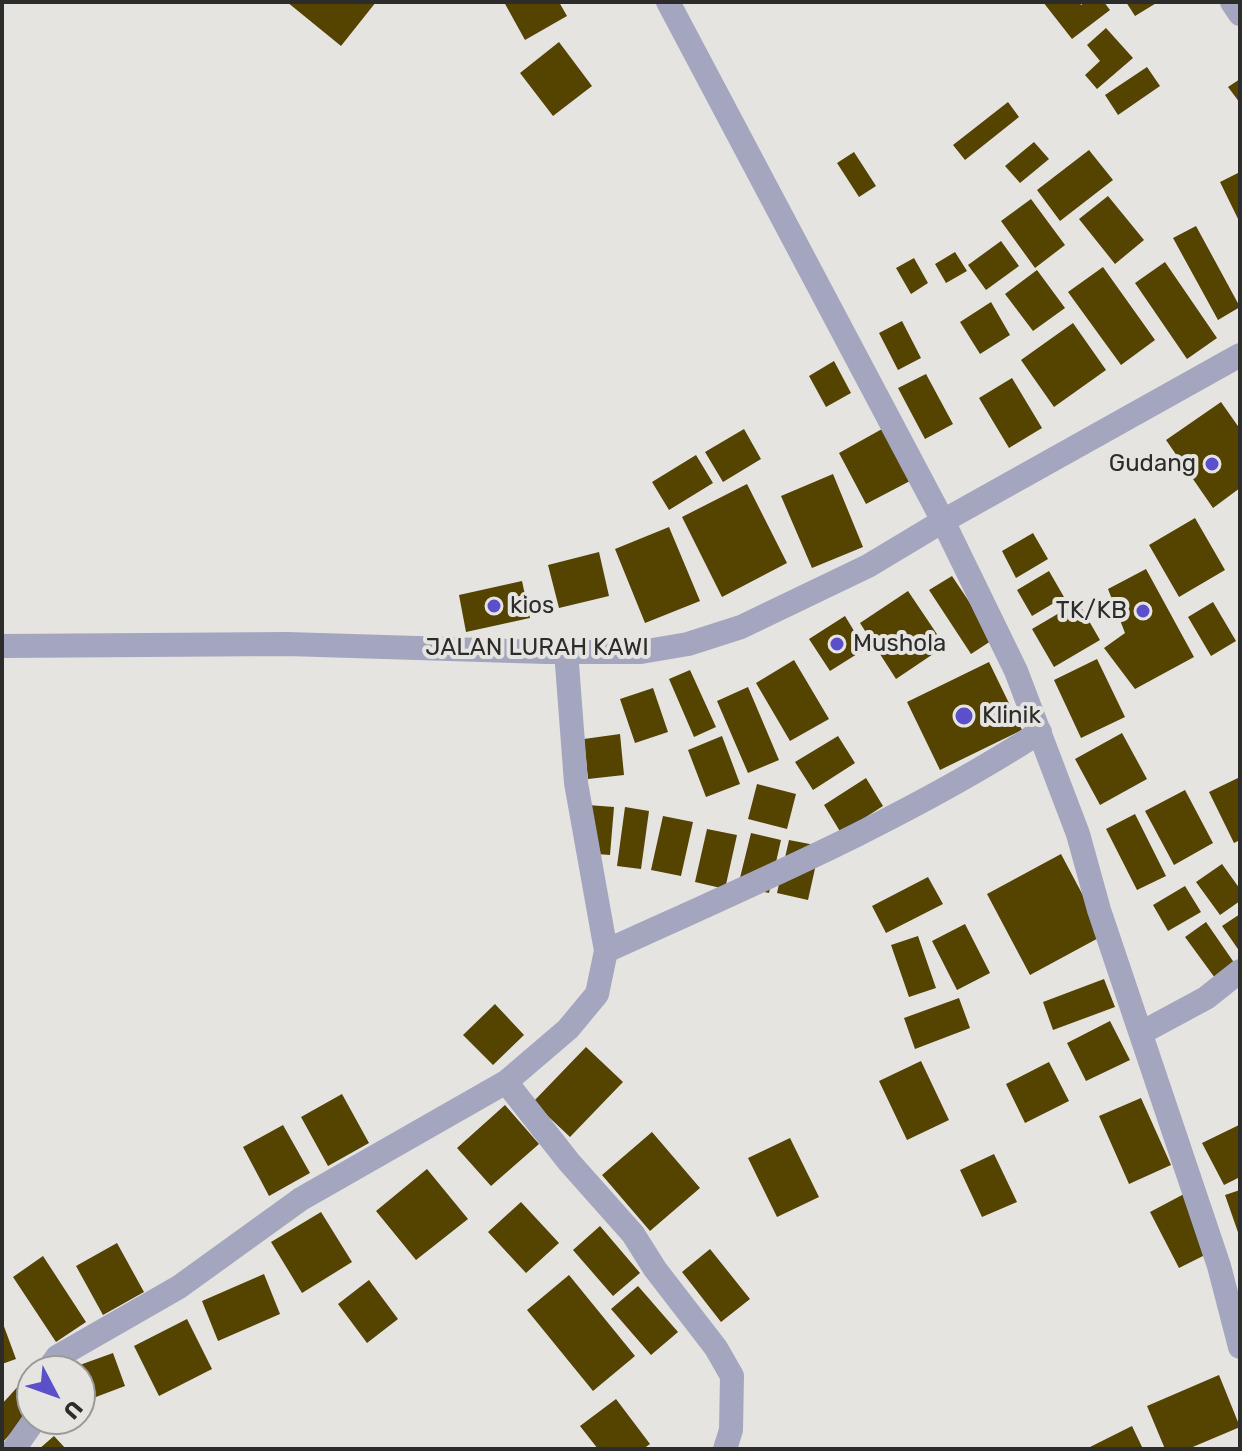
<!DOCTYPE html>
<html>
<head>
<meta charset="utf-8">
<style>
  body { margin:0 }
  #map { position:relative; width:1242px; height:1451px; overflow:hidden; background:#e5e4e1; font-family:Rubik,sans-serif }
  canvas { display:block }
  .frame { position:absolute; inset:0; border:4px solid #2c2c2a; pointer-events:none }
  .north { position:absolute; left:16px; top:1355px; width:80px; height:80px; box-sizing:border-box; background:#e5e4e1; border:2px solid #9b9a98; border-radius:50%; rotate:131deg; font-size:22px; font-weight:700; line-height:32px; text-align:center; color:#2c2c2a }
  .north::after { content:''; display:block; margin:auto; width:28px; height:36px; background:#5b50c9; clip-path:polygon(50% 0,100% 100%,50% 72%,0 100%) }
</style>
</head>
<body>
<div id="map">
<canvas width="1242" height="1451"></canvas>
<div class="frame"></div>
<div class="north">U</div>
</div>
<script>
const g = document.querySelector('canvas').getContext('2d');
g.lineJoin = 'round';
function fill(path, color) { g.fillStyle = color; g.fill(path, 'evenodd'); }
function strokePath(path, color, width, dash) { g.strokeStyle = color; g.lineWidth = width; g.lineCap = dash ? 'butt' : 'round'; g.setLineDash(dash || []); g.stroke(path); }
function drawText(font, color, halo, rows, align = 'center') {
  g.font = font + ' Rubik,sans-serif'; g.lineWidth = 8; g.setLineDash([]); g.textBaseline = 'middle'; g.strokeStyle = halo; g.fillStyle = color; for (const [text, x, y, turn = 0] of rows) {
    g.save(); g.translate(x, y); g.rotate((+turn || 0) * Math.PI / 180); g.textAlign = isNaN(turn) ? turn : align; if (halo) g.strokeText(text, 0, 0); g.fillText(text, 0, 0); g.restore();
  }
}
const building = new Path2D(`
  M287,2H376L341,46Z
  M504,2H559L567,16L525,40Z
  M1043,2H1079L1081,5L1085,2H1104L1110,10L1072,39Z
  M1126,2H1158L1135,16Z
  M1106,28L1133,58L1097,89L1085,75L1100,61L1087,45Z
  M559,42L592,86L553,116L520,73Z
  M1147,67L1160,86L1118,115L1105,95Z
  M1240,79V103L1228,87Z
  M1008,102L1019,117L965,160L953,145Z
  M1034,142L1049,159L1020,183L1005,166Z
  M1089,150L1113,180L1060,221L1037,190Z
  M854,152L876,186L859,197L837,163Z
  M1240,172V223L1220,182Z
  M1108,196L1144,240L1115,264L1079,219Z
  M1031,199L1065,245L1035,268L1001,221Z
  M1196,226L1240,307L1218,320L1173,238Z
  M1001,241L1019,266L986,290L968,265Z
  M955,252L967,271L946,283L935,264Z
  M914,258L928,283L911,294L896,268Z
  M1165,262L1217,338L1187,359L1135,283Z
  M1103,267L1155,340L1121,365L1068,292Z
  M1037,270L1065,308L1033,331L1005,294Z
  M991,302L1010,335L980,354L960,322Z
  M902,321L921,358L898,370L879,333Z
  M1073,323L1106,370L1054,407L1021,360Z
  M834,361L851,393L826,407L809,376Z
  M926,374L953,424L925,439L898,388Z
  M1012,378L1042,428L1009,448L979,398Z
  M1221,402L1240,429V488L1213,508L1166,440Z
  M744,429L761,459L723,482L705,452Z
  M882,429L910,481L866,504L839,453Z
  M696,455L713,483L669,510L652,482Z
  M833,474L863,547L812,568L781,496Z
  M747,484L787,563L722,597L682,517Z
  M1195,518L1225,570L1179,597L1149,545Z
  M669,527L700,601L645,623L615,549Z
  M1033,533L1048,559L1016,578L1002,551Z
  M599,552L609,596L559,608L548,565Z
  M1146,569L1194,657L1135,689L1104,648L1125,633L1108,589Z
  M1049,571L1064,597L1032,616L1017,590Z
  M952,576L994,639L971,654L929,590Z
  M522,581L530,618L466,632L459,595Z
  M908,591L945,646L896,679L860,623Z
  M1078,602L1100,640L1054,667L1032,629Z
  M1213,602L1236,641L1211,656L1188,617Z
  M845,616L865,649L830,671L809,639Z
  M1097,659L1125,717L1081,738L1054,680Z
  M794,660L829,719L790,741L756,683Z
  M989,662L1022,730L940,770L907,702Z
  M690,670L716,727L694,737L669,679Z
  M748,687L779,760L748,773L717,701Z
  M653,688L668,732L635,743L620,699Z
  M1122,733L1147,779L1100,805L1075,759Z
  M620,734L624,775L588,779L584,739Z
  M722,736L740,784L706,797L688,750Z
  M838,736L855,763L813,790L795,762Z
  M1240,777V840L1234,843L1209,792Z
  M866,778L883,806L841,833L824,805Z
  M757,784L796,794L787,829L748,819Z
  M1185,790L1213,843L1174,865L1145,811Z
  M588,805L614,807L610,855L584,853Z
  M625,807L649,811L641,869L617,866Z
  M1135,814L1166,876L1137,890L1106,829Z
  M663,816L693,822L681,876L651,870Z
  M707,829L737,835L725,889L695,882Z
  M751,833L781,840L769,893L738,886Z
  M789,840L820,846L808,900L777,893Z
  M1061,854L1104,935L1030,975L987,894Z
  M1222,864L1240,889V901L1220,915L1196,882Z
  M928,877L943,904L886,933L872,906Z
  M1185,886L1201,912L1168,931L1153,905Z
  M1240,914V952L1222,926Z
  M1206,922L1235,964L1215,978L1185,937Z
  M965,924L990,973L957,990L932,941Z
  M918,936L936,988L909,997L891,945Z
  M1104,979L1115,1007L1053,1030L1043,1002Z
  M959,998L970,1028L915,1049L904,1018Z
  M495,1004L524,1035L493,1065L463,1035Z
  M1110,1021L1130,1060L1086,1081L1067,1043Z
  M586,1047L623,1082L570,1137L533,1102Z
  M921,1061L949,1120L907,1140L879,1081Z
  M1049,1062L1069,1101L1025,1123L1006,1084Z
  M342,1094L369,1143L328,1166L301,1117Z
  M1141,1098L1171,1165L1129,1184L1099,1116Z
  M505,1105L539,1144L491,1186L457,1148Z
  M283,1125L310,1173L269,1196L243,1147Z
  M1239,1125L1240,1177L1224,1185L1202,1143Z
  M652,1132L700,1188L650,1231L602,1175Z
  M790,1138L819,1197L777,1217L748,1158Z
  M994,1154L1017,1202L982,1217L960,1170Z
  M427,1169L468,1219L416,1260L376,1211Z
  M1240,1190V1238L1225,1195Z
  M1184,1194L1213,1251L1179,1268L1150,1212Z
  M521,1202L559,1243L526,1273L488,1232Z
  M321,1212L352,1262L302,1293L271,1242Z
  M600,1226L640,1273L613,1296L573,1250Z
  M117,1243L144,1292L103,1315L76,1266Z
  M710,1249L750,1299L721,1322L682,1272Z
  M43,1256L86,1322L56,1342L13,1277Z
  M264,1274L280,1314L218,1341L202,1301Z
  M569,1275L635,1356L593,1391L527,1310Z
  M369,1280L398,1319L367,1343L338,1304Z
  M638,1286L678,1332L651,1355L611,1309Z
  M187,1319L212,1369L159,1396L134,1346Z
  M2,1321L16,1359L2,1364Z
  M113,1353L125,1386L80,1403V1371H63Z
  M1219,1375L1240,1427L1188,1449H1165L1147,1406Z
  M21,1383L32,1393V1410L2,1443V1404Z
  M616,1399L650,1444L643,1449H598L580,1426Z
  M1132,1426L1143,1449H1086Z
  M54,1436L66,1449H39Z`);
const minor = new Path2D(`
  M668,2L943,521L1016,671L1078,834L1099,910L1219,1266L1240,1347
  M1232,2L1240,14
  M2,646L287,644L546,652H641L688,644L741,627L868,566L943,521L1240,355
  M606,951C753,884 904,820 1040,732
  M1141,1033L1206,998L1240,971
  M506,1082L569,1162L633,1234L655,1269L716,1348L732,1376L731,1430L725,1449
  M47,1371L57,1357L179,1287L301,1199L506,1082L568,1029L597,994L606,951L576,783L566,651
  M14,1449L35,1419`);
const markers = [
  [1212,464,8,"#5b50c9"],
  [494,606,8,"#5b50c9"],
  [1143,611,8,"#5b50c9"],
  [837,644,8,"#5b50c9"],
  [964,716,10,"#5b50c9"]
];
const poiNames = [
  ["Gudang",1196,464,"right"],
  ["kios",510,606],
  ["TK/KB",1127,611,"right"],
  ["Mushola",853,644],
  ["Klinik",982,716]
];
const streetNames = [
  ["JALAN LURAH KAWI",537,648]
];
fill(building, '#554300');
strokePath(minor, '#a4a6bf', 24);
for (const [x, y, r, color] of markers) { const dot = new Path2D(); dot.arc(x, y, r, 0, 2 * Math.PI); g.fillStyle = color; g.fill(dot); strokePath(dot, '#e5e4e1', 3); }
drawText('24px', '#2c2c2a', '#e5e4e1', poiNames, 'left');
drawText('24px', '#2c2c2a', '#e5e4e1', streetNames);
</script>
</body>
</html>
